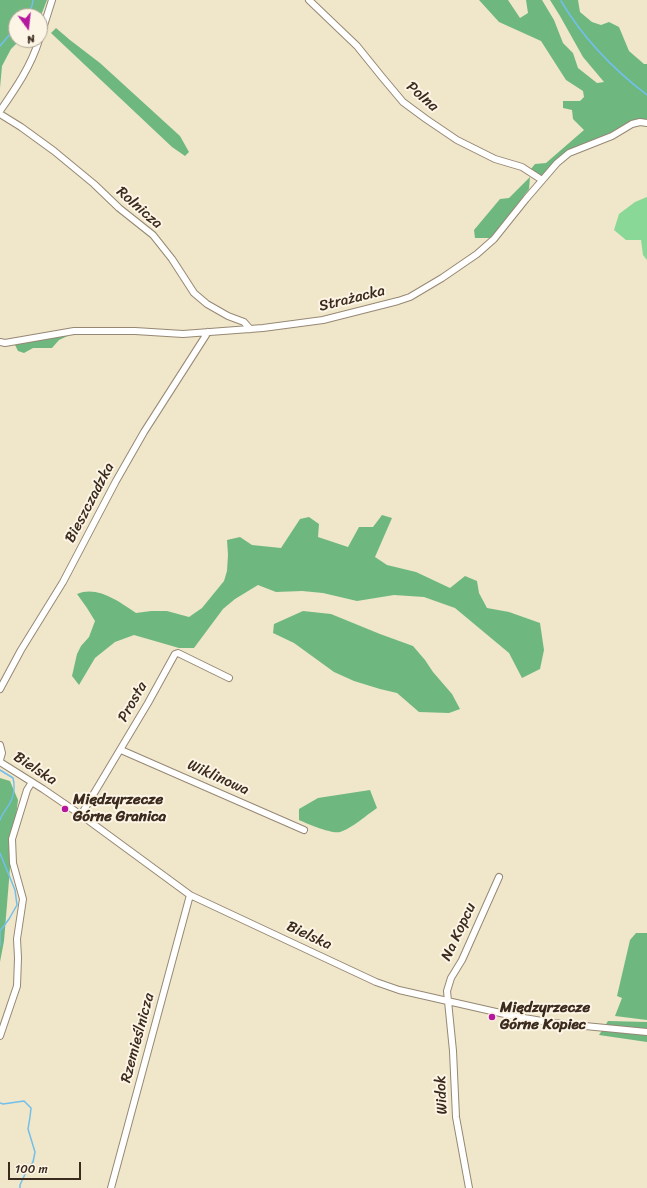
<!DOCTYPE html>
<html>
<head>
<meta charset="utf-8">
<style>
  body { margin:0 }
  #map { position:relative; width:647px; height:1188px; overflow:hidden; background:#f0e6c9; font-family:Sriracha,sans-serif }
  canvas { display:block }
  .north { position:absolute; left:8px; top:8px; width:40px; height:40px; box-sizing:border-box; background:#fcf5e5; border:1px solid #afa495; border-radius:50%; rotate:165deg; font-size:11px; font-weight:700; line-height:16px; text-align:center; color:#3b2a1e }
  .north::after { content:''; display:block; margin:auto; width:14px; height:18px; background:#b5179e; clip-path:polygon(50% 0,100% 100%,50% 72%,0 100%) }
  .scale { position:absolute; left:8px; top:1162px; width:73px; height:18px; box-sizing:border-box; border:2px solid #3b2a1e; border-top:0; padding-left:5px; font-size:12px; line-height:14px; white-space:nowrap; color:#3b2a1e; -webkit-text-stroke:3px #fcf5e5; paint-order:stroke }
</style>
</head>
<body>
<div id="map">
<canvas width="647" height="1188"></canvas>
<div class="north">N</div>
<div class="scale">100 m</div>
</div>
<script>
const g = document.querySelector('canvas').getContext('2d');
g.lineJoin = 'round';
function fill(path, color) { g.fillStyle = color; g.fill(path, 'evenodd'); }
function strokePath(path, color, width, dash) { g.strokeStyle = color; g.lineWidth = width; g.lineCap = dash ? 'butt' : 'round'; g.setLineDash(dash || []); g.stroke(path); }
function drawText(font, color, halo, rows, align = 'center') {
  g.font = font + ' Sriracha,sans-serif'; g.lineWidth = 4; g.setLineDash([]); g.textBaseline = 'middle'; g.strokeStyle = halo; g.fillStyle = color; for (const [text, x, y, turn = 0] of rows) {
    g.save(); g.translate(x, y); g.rotate((+turn || 0) * Math.PI / 180); g.textAlign = isNaN(turn) ? turn : align; if (halo) g.strokeText(text, 0, 0); g.fillText(text, 0, 0); g.restore();
  }
}
const green = new Path2D(`
  M647,197V260L643,255L641,240H626L614,230L619,214L635,202Z`);
const forest = new Path2D(`
  M0,0H47L40,18V16H16V40H20L11,49L2,66L0,88Z
  M479,0H508L520,18L528,13L526,0H542L554,20L563,43L573,53L578,68L597,83L604,82L583,57L560,16L550,0H578L580,12L592,22L601,25L609,22L619,27L629,51L644,64H647V121L583,145L543,176H537L530,170L535,164L546,163L584,130L573,119L572,110L563,108V101H580L584,97L583,91L566,80L541,41L499,22Z
  M56,28L70,40L100,63L180,136L189,152L185,156L172,147L51,33Z
  M530,177L529,189L491,238H475L474,230L500,199L509,198Z
  M74,333L59,340L52,348H33L24,353L18,351L14,343Z
  M382,515L392,518L375,557L387,565L416,572L450,588L465,576L477,581L479,593L487,608L509,612L540,623L544,650L540,669L522,678L509,653L455,608L424,597L394,595L357,601L323,593L302,591L276,592L258,585L235,599L223,609L194,648H179L134,635L115,642L95,658L79,685L72,676L77,654L81,646L89,637L95,621L87,608L77,594C97,585 120,602 136,613L151,611H167L189,617L202,608L224,581L227,571L228,555L227,540L240,537L252,545L281,548L300,519L309,517L319,524L318,537L348,547L359,527H373Z
  M303,611L331,614L380,634L413,646L425,660L433,672L452,694L460,709L449,713L419,712L397,693L380,689L354,681L334,672L294,643L273,633L274,624Z
  M0,778L10,781L18,800L10,868L4,941L0,962Z
  M370,790L377,808C368,814 351,829 340,832C331,834 308,824 299,820V809L318,798Z
  M636,933H647V1020L615,1016L622,998L617,996L630,940Z
  M608,1021L647,1022V1042L599,1035Z`);
const stream = new Path2D(`
  M561,1C583,38 613,69 647,95
  M27,16L32,6L33,0
  M0,46L16,27
  M0,770L13,778C15,786 14,796 10,803C6,810 2,814 0,820
  M0,853L15,890L17,905L9,919L0,931V946
  M0,1103L3,1104L24,1101L31,1108L30,1117L28,1129L35,1152L33,1162L26,1172L20,1185V1188`);
const minor = new Path2D(`
  M309,0L357,46L382,77L403,102L426,119L457,140L495,159L522,167L542,180
  M40,38L52,0
  M0,111C16,88 31,66 39,40
  M0,114L21,127L54,151L94,184L119,208L153,235L172,259L194,293L207,304L228,316L244,322L250,329
  M0,342L5,343L74,331H135L183,334L263,328L323,320L398,301L410,297L442,278L477,254L494,239L526,199L557,163L569,153L612,136L632,124L640,122L647,123
  M0,689L21,650L63,582L116,481L144,432L208,332
  M0,745L2,753L0,760
  M121,750L304,830
  M0,762L43,789L81,815L190,895L376,982L399,990L518,1017L554,1023L647,1032
  M81,815L148,703L175,654L178,653L229,678
  M0,1036L17,986L18,958L17,939L23,899L13,863L12,839L27,790L32,782
  M111,1188L190,895
  M469,1188L456,1117L453,1051L447,991L451,978L462,960L499,877`);
const markers = [
  [65,809,4,"#b5179e"],
  [492,1017,4,"#b5179e"]
];
const streetNames = [
  ["Polna",422,97,41],
  ["Rolnicza",139,208,41],
  ["Strażacka",352,299,-14],
  ["Bieszczadzka",90,503,-62],
  ["Prosta",133,702,-60],
  ["Bielska",35,769,33],
  ["Wiklinowa",218,778,24],
  ["Na Kopcu",459,932,-65],
  ["Bielska",309,936,25],
  ["Rzemieślnicza",138,1038,-75],
  ["Widok",442,1095,-93]
];
const poiNames = [
  ["Międzyrzecze",73,800],
  ["Górne Granica",73,817],
  ["Międzyrzecze",500,1008],
  ["Górne Kopiec",500,1025]
];
fill(green, '#89d897');
fill(forest, '#6eb880');
strokePath(stream, '#72bfec', 1.5);
strokePath(minor, '#968874', 8);
strokePath(minor, '#fff', 6);
for (const [x, y, r, color] of markers) { const dot = new Path2D(); dot.arc(x, y, r, 0, 2 * Math.PI); g.fillStyle = color; g.fill(dot); strokePath(dot, '#fcf5e5', 1.5); }
drawText('15px', '#3b2a1e', '#fcf5e5', streetNames);
drawText('bold 15px', '#3b2a1e', '#fcf5e5', poiNames, 'left');
</script>
</body>
</html>
